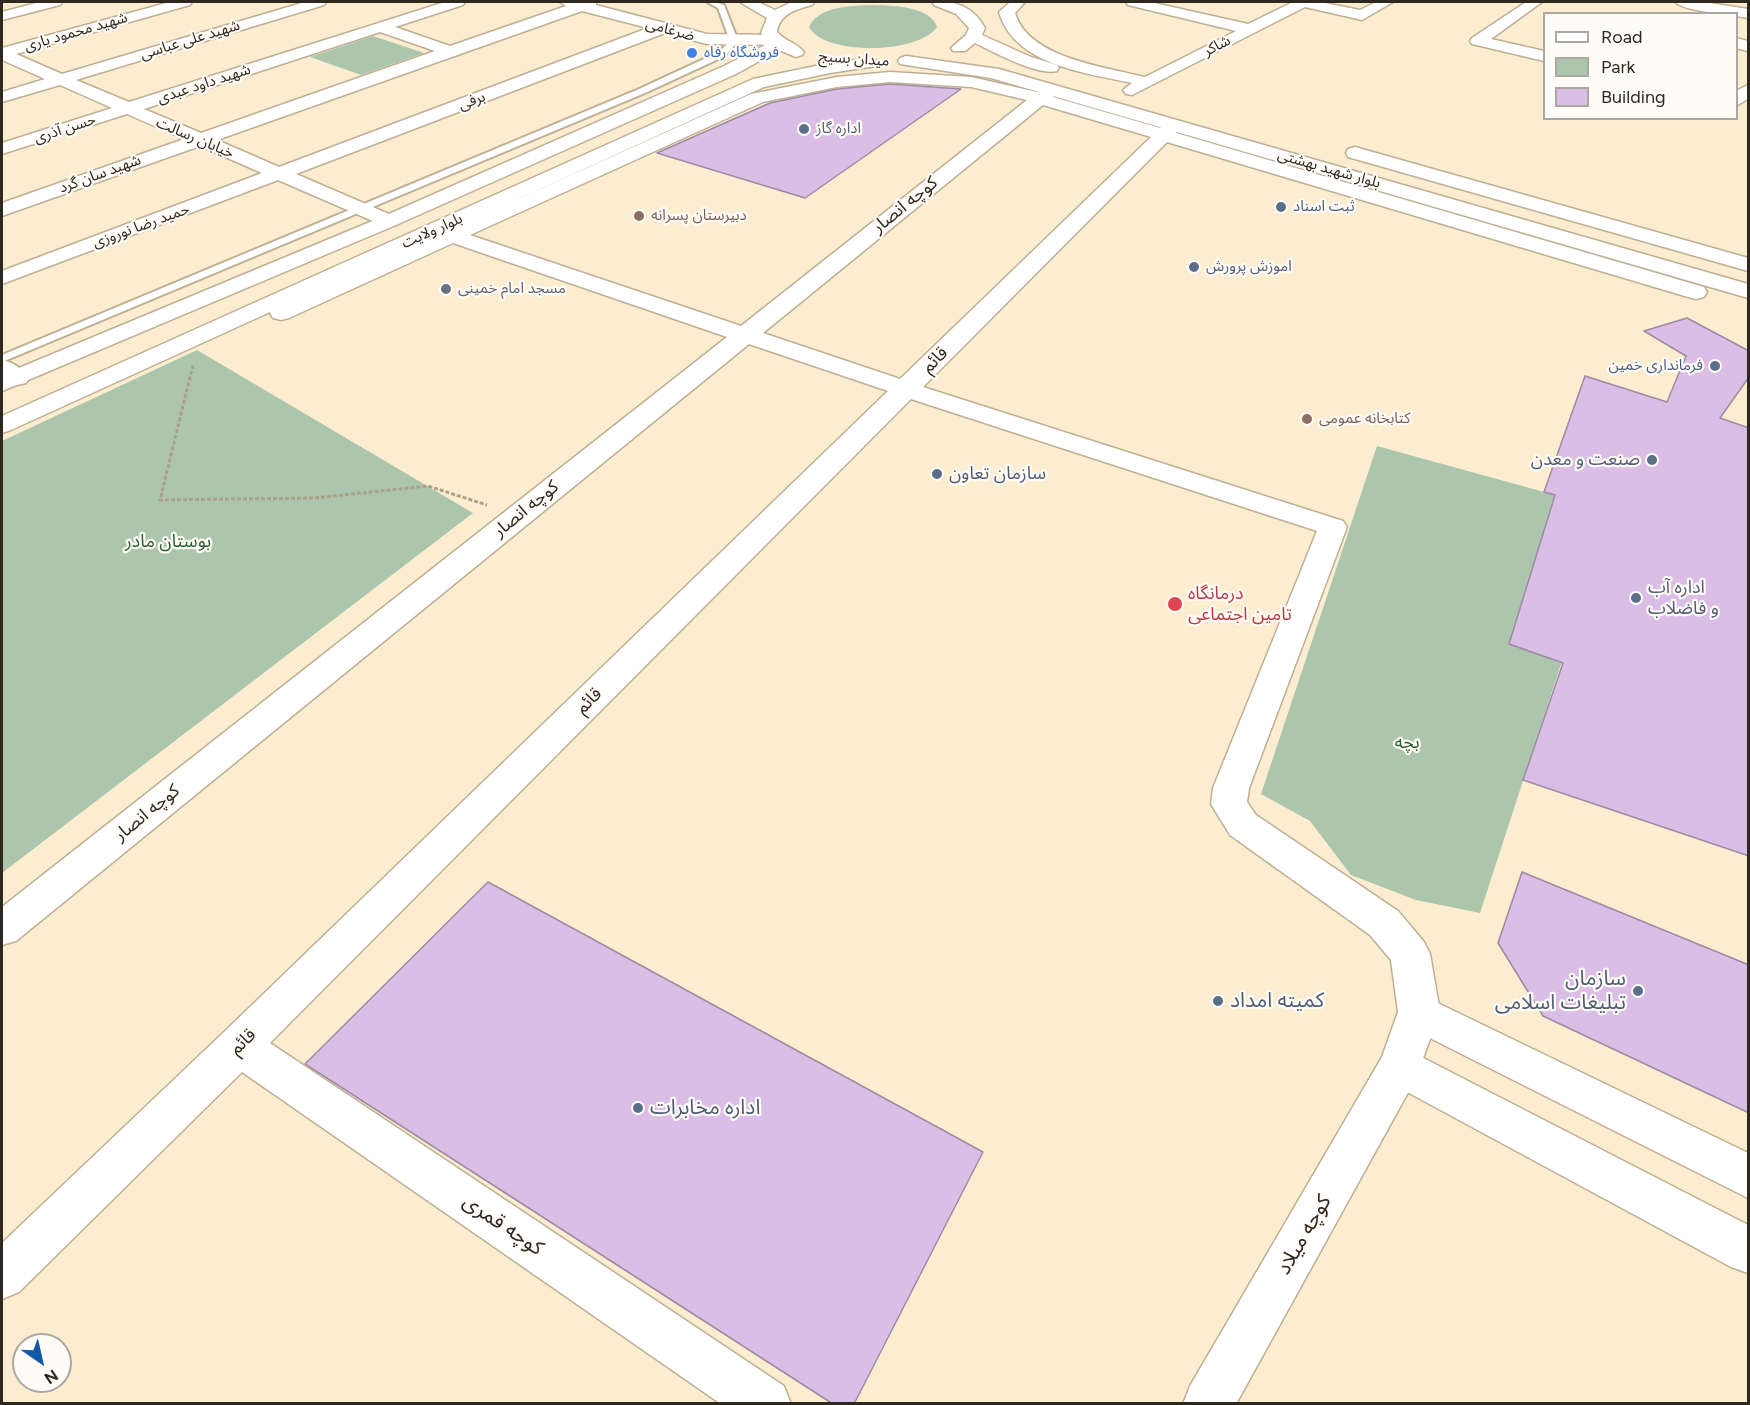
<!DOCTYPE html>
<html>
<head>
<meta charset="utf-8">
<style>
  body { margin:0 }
  #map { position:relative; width:1750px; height:1405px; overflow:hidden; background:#fdedd0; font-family:Figtree,sans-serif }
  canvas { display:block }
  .frame { position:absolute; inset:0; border:3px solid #2f281e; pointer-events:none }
  .legend { position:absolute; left:1543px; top:12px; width:195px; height:108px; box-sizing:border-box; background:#fffbf6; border:2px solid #aca7a0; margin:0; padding:8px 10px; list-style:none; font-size:18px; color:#2f281e }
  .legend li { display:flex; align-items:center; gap:12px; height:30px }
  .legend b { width:30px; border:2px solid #aca7a0 }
  .north { position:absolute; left:12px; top:1333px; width:60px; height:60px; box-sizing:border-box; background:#fffbf6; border:2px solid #aca7a0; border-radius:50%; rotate:146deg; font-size:16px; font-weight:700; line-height:24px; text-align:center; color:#2f281e }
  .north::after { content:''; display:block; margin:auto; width:21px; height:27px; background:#1058a8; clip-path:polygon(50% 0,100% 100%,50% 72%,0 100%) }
</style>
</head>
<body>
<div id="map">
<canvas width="1750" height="1405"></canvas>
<div class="frame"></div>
<ul class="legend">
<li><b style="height:8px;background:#fff"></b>Road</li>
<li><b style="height:16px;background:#abc6ad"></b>Park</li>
<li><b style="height:16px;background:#dabee5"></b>Building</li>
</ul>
<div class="north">N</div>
</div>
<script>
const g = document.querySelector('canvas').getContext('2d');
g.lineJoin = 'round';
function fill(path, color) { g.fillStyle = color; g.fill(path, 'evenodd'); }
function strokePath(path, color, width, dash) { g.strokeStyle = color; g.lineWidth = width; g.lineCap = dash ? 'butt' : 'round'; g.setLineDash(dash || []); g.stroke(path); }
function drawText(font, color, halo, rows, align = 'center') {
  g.font = font + ' Figtree,"Noto Sans Arabic",sans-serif'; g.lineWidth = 4.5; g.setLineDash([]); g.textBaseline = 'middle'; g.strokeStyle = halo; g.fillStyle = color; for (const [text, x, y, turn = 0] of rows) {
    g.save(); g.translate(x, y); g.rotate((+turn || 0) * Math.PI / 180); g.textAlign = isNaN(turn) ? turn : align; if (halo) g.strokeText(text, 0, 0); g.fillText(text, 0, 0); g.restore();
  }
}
const green = new Path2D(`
  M874,5C894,6 930,6 937,27C919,54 824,56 809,27C819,5 853,6 874,5Z
  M373,36L424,53L361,75L310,57Z
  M197,350L473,513L2,873V441Z
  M1377,446L1555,495L1509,644L1562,661L1480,913L1416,900L1351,875L1310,821L1261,794Z`);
const building = new Path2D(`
  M890,84L961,89L805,198L657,153L770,103L837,89Z
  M1687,318L1749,351V377L1720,418L1749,428V856L1523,780L1563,663L1509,644L1555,495L1544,492L1585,376L1667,402L1686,356L1644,331Z
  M1522,872L1749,965V1113L1543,1016L1498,943Z
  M488,882L983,1152L854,1404H833L305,1064Z`);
const path = new Path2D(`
  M193,365L160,500L314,498L428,486L487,505`);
const lane = new Path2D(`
  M707,2H715L724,5L738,41L725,56L645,93L2,362V355L639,89L719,52L730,41L718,8Z`);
const street = new Path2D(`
  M40,2H62L60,5L2,20V12Z
  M170,2H192L190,5L16,54L62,74L305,2H326L324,5L76,80L129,102L445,2H465L463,5L395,27L450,46L566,6L560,2H596V5L707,34L775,35L783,40L775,45L707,44L665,33L296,174L396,217L399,221L396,225H382L278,180L2,284V271L262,173L200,146L2,216V203L184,139L127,114L2,154V143L112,108L60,85L2,102V92L45,79L2,60V48ZM582,11L648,28L279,167L217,140ZM380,32L435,51L201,133L144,109Z
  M1010,2H1025L1015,13C1028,58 1105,67 1145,77L1236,31L1128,5L1126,2H1150L1248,24L1293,2H1320L1360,10L1376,2H1393L1362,20L1305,7L1132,95L1126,94L1123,90L1132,83C1086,73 1014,65 999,12Z
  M1526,2H1542L1491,39L1544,51V61L1472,44L1470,41L1472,38Z
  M1675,2H1704L1748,9V18L1736,16V14C1723,14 1684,11 1675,2Z
  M1736,38L1748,41V51L1736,48Z
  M890,72L971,77L1037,92L1045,86H1057L1060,90L1053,97L1160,128L1168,121H1180L1183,125L1176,133L1704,287L1707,292L1704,297L1696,299L1688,297L1167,142L923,387L1343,521L1347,527L1249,788L1247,802L1256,815L1398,911L1424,942L1430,954L1440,1012L1415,1080L1236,1404H1183L1190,1386L1382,1057L1398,1012L1391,960L1370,935L1230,835L1211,804L1213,788L1317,531L911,399L270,1043L784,1386L791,1404H721L242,1072L19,1292L2,1299V1243L224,1032L888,391L749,344L16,941L2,945V907L727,337L453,243L289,318L281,320L273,318L270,313L273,308L433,237L427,234L424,230L427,226L434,224L451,229L751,94L837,77ZM890,82L971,87L1027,100L741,326L470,235L763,102L837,87ZM1043,105L1151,137L900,379L763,333Z
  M1748,85V99L1736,106V91Z
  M2,360C13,362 23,369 29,378L26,383L17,385L2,378Z`);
const secondary = new Path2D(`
  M740,2H758L775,10L792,2H814L812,5C797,9 779,14 777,32C785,41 797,43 804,52L802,55L796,57L779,50L736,74L396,225L2,391V375L382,217L724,66L769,43L761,33L767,18Z
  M932,2C955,0 973,6 985,28L982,35L1031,57L1057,65L1059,68L1057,71C1037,76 994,52 975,43L965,51H953L951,48L966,35L969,28L956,14L934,5Z
  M906,56L999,69L1748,284V298L991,78L900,64L898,61L900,58Z
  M870,58L876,60L878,63L876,66L830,73L764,87L11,430L2,433V416L753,79L830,63Z
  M1355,147L1748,258V271L1348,157L1346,153L1348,149Z
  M1419,994L1748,1153V1198L1404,1025L1398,1012L1404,999Z
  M1400,1046L1748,1225V1273L1731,1267L1385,1080L1379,1066L1385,1052Z`);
const markers = [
  [692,53,6,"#3f7fe0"],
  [804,129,6,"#5c6f8a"],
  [1281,207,6,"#5c6f8a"],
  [639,216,6,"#8d6e63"],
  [1194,267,6,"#5c6f8a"],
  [446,289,6,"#6b7280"],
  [1715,366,6,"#5c6f8a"],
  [1307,419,6,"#8d6e63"],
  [1652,460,6,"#5c6f8a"],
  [937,474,6,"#5c6f8a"],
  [1636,598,6,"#5c6f8a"],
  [1175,604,8,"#e0444e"],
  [1638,991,6,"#5c6f8a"],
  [1218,1001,6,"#5c6f8a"],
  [638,1108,6,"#5c6f8a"]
];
const farStreetnames = [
  ["ضرغامی",670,30,15],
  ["شهید محمود یاری",76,32,-16],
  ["شهید علی عباسی",190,40,-17],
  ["شاکر",1217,46,-27],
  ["میدان بسیج",854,59,4],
  ["شهید داود عبدی",204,84,-18],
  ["برفی",472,101,-21],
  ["حسن آذری",65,129,-18],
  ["خیابان رسالت",195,138,23],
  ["بلوار شهید بهشتی",1329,169,16],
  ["شهید سان گرد",100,174,-20],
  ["حمید رضا نوروزی",141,226,-20],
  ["بلوار ولایت",432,231,-24]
];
const farShopnames = [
  ["فروشگاه رفاه",704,53]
];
const farServicenames = [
  ["اداره گاز",816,129],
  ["ثبت اسناد",1293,207],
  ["اموزش پرورش",1206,267],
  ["فرمانداری خمین",1703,366,"right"]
];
const farEducationnames = [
  ["دبیرستان پسرانه",651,216],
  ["کتابخانه عمومی",1319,419]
];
const farWorshipnames = [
  ["مسجد امام خمینی",458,289]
];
const streetNames = [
  ["کوچه انصار",905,205,-39],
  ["قائم",935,360,-45],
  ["کوچه انصار",526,509,-39],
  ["قائم",589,701,-45],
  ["کوچه انصار",147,813,-39],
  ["قائم",243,1042,-44]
];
const serviceNames = [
  ["صنعت و معدن",1640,460,"right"],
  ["سازمان تعاون",949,474],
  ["اداره آب",1648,588],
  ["و فاضلاب",1648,609]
];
const parkNames = [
  ["بوستان مادر",168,542],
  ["بچه",1407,743]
];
const healthNames = [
  ["درمانگاه",1188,594],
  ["تامین اجتماعی",1188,615]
];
const nearServicenames = [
  ["سازمان",1626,979,"right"],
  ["تبلیغات اسلامی",1626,1003,"right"],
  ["کمیته امداد",1230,1001],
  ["اداره مخابرات",650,1108]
];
const nearStreetnames = [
  ["کوچه قمری",503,1225,34],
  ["کوچه میلاد",1304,1235,-60]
];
fill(green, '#abc6ad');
fill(building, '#dabee5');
strokePath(building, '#9c8ba3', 1.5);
strokePath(lane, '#beaf94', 4);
strokePath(street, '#beaf94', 3);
strokePath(secondary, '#beaf94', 3);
strokePath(path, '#aea18b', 3, [4, 2]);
fill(lane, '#fff');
fill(street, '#fff');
fill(secondary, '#fff');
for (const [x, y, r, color] of markers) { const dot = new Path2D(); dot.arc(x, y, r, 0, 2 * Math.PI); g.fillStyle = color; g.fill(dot); strokePath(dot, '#fffbf6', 2); }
drawText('15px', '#2f281e', '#fffbf6', farStreetnames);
drawText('15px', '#366cbe', '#fffbf6', farShopnames, 'left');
drawText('15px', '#4e5e75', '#fffbf6', farServicenames, 'left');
drawText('15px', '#785e54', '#fffbf6', farEducationnames, 'left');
drawText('15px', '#5b616d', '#fffbf6', farWorshipnames, 'left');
drawText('18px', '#2f281e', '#fffbf6', streetNames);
drawText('18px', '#4e5e75', '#fffbf6', serviceNames, 'left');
drawText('18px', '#285e32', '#fffbf6', parkNames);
drawText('18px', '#be3a42', '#fffbf6', healthNames, 'left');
drawText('21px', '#4e5e75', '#fffbf6', nearServicenames, 'left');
drawText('21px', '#2f281e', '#fffbf6', nearStreetnames);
</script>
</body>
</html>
